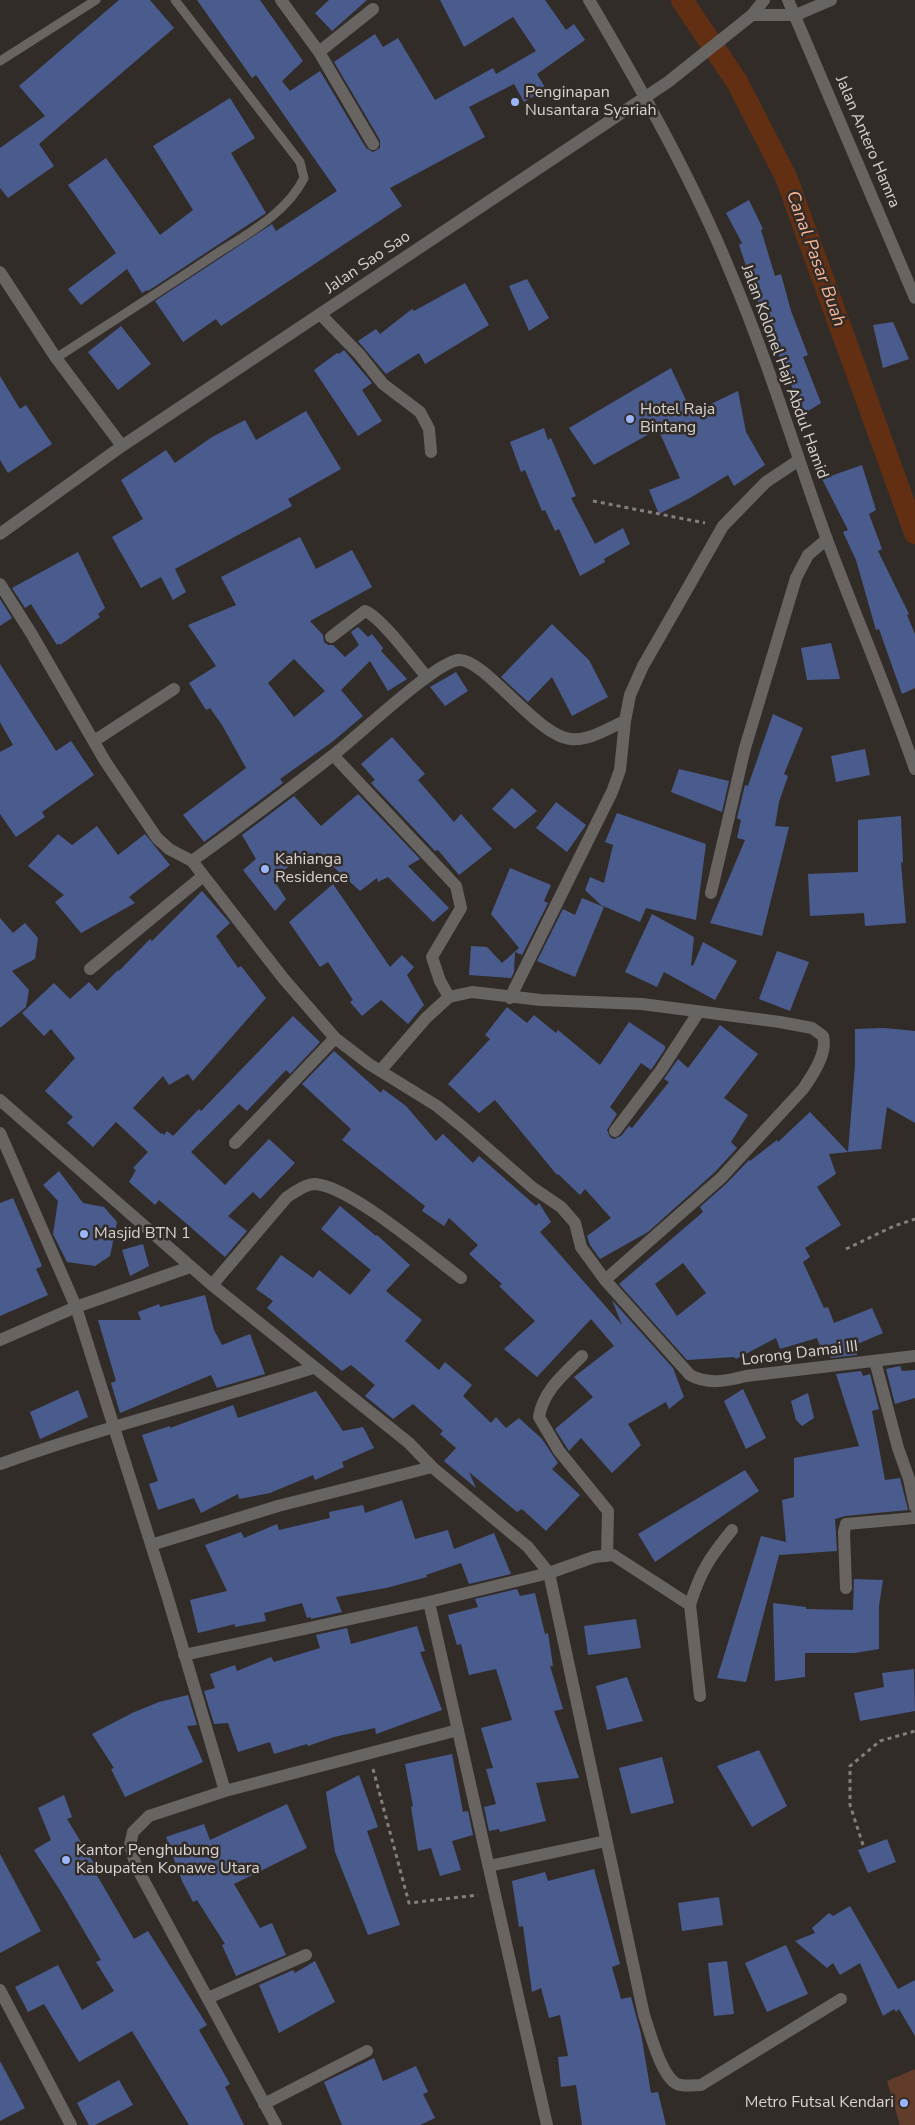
<!DOCTYPE html>
<html>
<head>
<meta charset="utf-8">
<style>
  body { margin:0 }
  canvas { display:block; background:#322c29 }
</style>
</head>
<body>
<canvas width="915" height="2125"></canvas>
<script>
const g = document.querySelector('canvas').getContext('2d');
g.lineJoin = 'round';
function fill(path, color) { g.fillStyle = color; g.fill(path, 'evenodd'); }
function strokePath(path, color, width, dash) { g.strokeStyle = color; g.lineWidth = width; g.lineCap = dash ? 'butt' : 'round'; g.setLineDash(dash || []); g.stroke(path); }
function drawText(font, color, halo, rows, align = 'center') {
  g.font = font + ' "Nunito Sans",sans-serif'; g.lineWidth = 5; g.setLineDash([]); g.textBaseline = 'middle'; g.strokeStyle = halo; g.fillStyle = color; for (const [text, x, y, turn = 0] of rows) {
    g.save(); g.translate(x, y); g.rotate((+turn || 0) * Math.PI / 180); g.textAlign = isNaN(turn) ? turn : align; if (halo) g.strokeText(text, 0, 0); g.fillText(text, 0, 0); g.restore();
  }
}
const green = new Path2D(`
  M915,2069V2125H900L887,2081Z`);
const canal = new Path2D(`
  M682,0L737,82L786,177L915,533`);
const building = new Path2D(`
  M119,0H150L174,28L39,144L54,166L8,198L0,188V148L45,116L19,86Z
  M197,0H260L303,61L282,81L290,91L320,71L366,148L373,152L380,148V140L334,62L375,34L383,47L398,38L435,100L493,68L496,74L536,51L513,17L464,47L440,0H545L566,30L574,24L585,40L537,74L546,89L524,102L514,84L469,107L485,137L390,188L402,206L221,326L216,319L183,342L155,301L272,224L276,231L337,191L256,75L252,78Z
  M329,0H367L332,31L315,13Z
  M230,98L255,138L231,153L266,213L148,291L147,290L142,293L127,269L81,305L68,289L116,253L68,185L106,158L160,235L193,210L153,146Z
  M749,200L763,229L761,230L775,276L781,274L791,311L808,355L803,357L821,403L800,416L786,365L783,367L767,322H765L739,245L742,243L726,213Z
  M527,279L549,318L529,331L509,286Z
  M465,283L489,325L425,364L419,353L386,374L358,341L376,329L380,334L412,309L414,311Z
  M893,322L909,359L883,368L873,325Z
  M121,326L151,364L118,390L88,352Z
  M344,350L372,383L362,390L382,421L358,436L314,370L337,353L339,354Z
  M671,368L692,413L738,391L746,432L765,465L734,486L728,475L690,498L659,514L649,490L680,478L658,429L594,465L569,428Z
  M0,376L20,409L26,405L52,444L8,473L0,460Z
  M306,411L341,469L288,499L292,506L175,569L186,592L173,600L161,577L141,588L112,537L143,519L121,480L166,450L175,463L212,437L245,420L256,440Z
  M544,428L548,440L551,438L576,496L571,498L595,544L623,528L630,544L604,559L605,562L580,576L559,529L555,531L545,510L542,511L525,470L521,472L510,442Z
  M862,465L876,510L869,514L882,549L878,551L909,614L907,615L915,634V688L902,694L879,629L876,630L856,560L843,532L848,530L822,479Z
  M300,537L316,569L352,550L372,587L310,621L323,635L324,642L328,645H333L345,657L359,645L351,632L358,627L368,637L372,634L383,648L381,651L407,679L388,691L370,661L341,690L363,716L332,742L280,779L283,783L204,842L183,815L246,768L222,725L210,708L206,710L189,683L216,666L188,625L236,605L221,577ZM294,659L325,691L294,717L268,683Z
  M78,552L105,608L98,614L100,617L60,645L59,643L57,645L31,604L25,608L12,588Z
  M0,599L12,618L0,626Z
  M552,624L589,660L608,697L572,716L552,677L528,702L501,677Z
  M831,643L840,679L807,680L801,648Z
  M0,664L56,751L71,741L94,775L42,812L45,817L16,837L0,814V752L13,745L0,722Z
  M456,672L468,691L445,706L430,687Z
  M773,714L803,728L784,774L788,776L779,802L775,826L789,827L762,936L710,923L745,840L737,838L741,820L737,818L745,785L748,786Z
  M392,737L425,774L418,780L454,822L461,814L492,849L459,875L438,850L435,851L371,783L375,780L361,764Z
  M865,749L870,775L836,782L831,756Z
  M679,769L729,781L722,812L671,792Z
  M512,788L537,811L515,829L492,809Z
  M358,794L420,859L408,866L449,908L433,922L388,877L378,882L377,878L360,891L317,852L307,860L303,855L273,879L286,899L275,911L243,870L256,859L242,835L294,796L321,826Z
  M556,802L586,825L567,852L536,828Z
  M617,813L706,844L696,920L646,908L640,922L601,905L585,890L590,877L604,883L613,845L605,842Z
  M901,816L903,863L901,862L906,923L865,926L864,913L810,916L808,874L858,872V820Z
  M97,826L118,855L145,834L170,865L129,897L135,903L81,933L55,902L64,895L28,866L58,834L72,845Z
  M510,868L551,885L544,901L548,903L522,955L515,952L514,972L511,978L469,975L471,946L487,947L502,963L519,948L491,914Z
  M333,884L390,967L402,955L414,967L407,975L424,1005L408,1024L381,1000L362,1016L350,1002L353,1000L328,962L320,967L289,922Z
  M202,891L230,923L216,936L238,968L241,966L266,998L193,1081L188,1074L169,1085L163,1076L133,1108L161,1134L162,1133L164,1135L167,1131L173,1136L199,1109L201,1111L293,1016L320,1042L290,1074L286,1070L247,1111L239,1104L191,1152L225,1185L269,1139L295,1163L260,1199L253,1192L228,1216L247,1231L225,1257L159,1200L155,1205L129,1182L136,1170L133,1168L148,1152L116,1122L93,1147L67,1123L73,1117L45,1091L75,1058L51,1029L44,1036L22,1013L54,983L70,999L89,982L97,991L118,970L119,971L150,939L152,941Z
  M582,898L604,907L575,977L537,961L563,909L575,915Z
  M652,914L694,937L691,965L693,966L703,942L737,961L715,1000L664,972L657,987L625,972Z
  M0,918L13,933L25,923L38,938L35,959L12,971L29,990L26,1007L0,1028Z
  M777,951L809,962L790,1011L759,999Z
  M507,1007L527,1023L534,1015L556,1033L558,1030L600,1065L629,1022L665,1046V1049L651,1070L641,1063L610,1107L617,1114L607,1130L610,1137L614,1139L621,1136L629,1126L632,1128L669,1082L664,1079L678,1059L688,1068L720,1025L758,1054L724,1098L748,1115L731,1142L737,1148L715,1172L648,1232L600,1259L590,1245L587,1236L611,1218L585,1189L580,1195L558,1174L557,1175L495,1100L479,1113L448,1084L490,1039L485,1035Z
  M884,1028L915,1031V1123L887,1107L881,1149L848,1152L855,1065V1029Z
  M334,1051L381,1093L383,1089L406,1106L436,1141L443,1134L473,1163L479,1156L536,1206L539,1203L551,1222L540,1232L622,1325L612,1300L673,1368L684,1397L669,1409L666,1402L628,1424L641,1445L612,1473L581,1438L569,1451L555,1429L593,1397L574,1377L614,1346L591,1319L537,1377L504,1349L535,1321L499,1286L502,1284L469,1254L478,1245L449,1218L444,1226L422,1211L425,1206L342,1140L351,1129L302,1084Z
  M810,1112L848,1152L829,1154L836,1174L817,1187L841,1225L805,1248L810,1257L803,1262L824,1308L828,1307L834,1323L872,1308L883,1333L855,1345L857,1355L831,1358L829,1352L823,1354L817,1338L780,1349L776,1338L736,1359L734,1357L687,1360L619,1284L703,1212L700,1207L726,1184L749,1160L750,1161L777,1140L778,1142ZM683,1263L706,1293L677,1316L655,1284Z
  M59,1171L83,1203L104,1207L117,1222L110,1256L95,1266L67,1262L53,1234L58,1201L43,1185Z
  M13,1198L42,1266L36,1269L48,1295L0,1316V1203Z
  M340,1206L376,1236L377,1235L410,1265L386,1291L422,1320L405,1341L439,1370L445,1362L472,1385L463,1396L491,1423L496,1417L506,1428L519,1418L542,1439L558,1463L552,1469L580,1495L546,1531L522,1509L517,1512L469,1472L476,1488L444,1461L456,1448L440,1434L443,1431L413,1404L393,1419L365,1396L375,1385L351,1365L342,1371L267,1308L273,1301L256,1289L281,1255L313,1278L319,1270L350,1295L371,1270L321,1229Z
  M143,1244L149,1266L130,1276L122,1250Z
  M205,1295L214,1330L222,1345L250,1334L265,1374L217,1388L211,1375L120,1413L111,1383L116,1381L98,1320H141L138,1312L159,1304L160,1307Z
  M900,1366L902,1371L915,1370V1398L895,1404L886,1369Z
  M861,1371L863,1376L870,1374L879,1409L872,1411L885,1480L900,1478L908,1510L845,1516L835,1519L837,1551L779,1555L746,1682L717,1678L761,1536L786,1542L782,1500L794,1497V1458L859,1446L836,1374Z
  M743,1389L766,1438L746,1449L724,1401Z
  M78,1390L88,1417L40,1439L30,1412Z
  M316,1391L343,1431L363,1427L374,1448L342,1462L344,1467L315,1480L313,1475L270,1493L239,1499L238,1494L201,1513L194,1498L158,1510L149,1484L158,1481L142,1435L170,1426V1428L233,1405L238,1418Z
  M808,1393L814,1418L802,1426L796,1420L791,1401Z
  M745,1470L759,1491L655,1562L638,1534Z
  M402,1500L415,1539L448,1530L454,1549L494,1533L511,1574L469,1584L461,1563L426,1575L427,1577L386,1588L336,1597L342,1612L311,1619V1617L307,1618L302,1603L264,1613L266,1621L235,1627V1624L198,1633L190,1600L227,1591L205,1545L241,1532L244,1538L277,1524L279,1530L330,1518L329,1512L363,1505L365,1513Z
  M854,1579L883,1580L879,1606V1649L855,1653H805V1677L775,1681L773,1603L806,1607V1609L853,1610Z
  M517,1589L520,1596L535,1593L545,1634L548,1633L553,1666H550L563,1709L554,1711L579,1778L536,1783L546,1821L500,1832L499,1829L489,1831L484,1807L496,1804L486,1769L493,1768L481,1728L512,1720L496,1669L469,1675L461,1644L457,1645L448,1615L478,1607L475,1599Z
  M636,1619L641,1648L588,1655L584,1626Z
  M417,1626L425,1651L420,1652L442,1710L376,1734L375,1728L334,1737L308,1746L307,1744L274,1754L270,1742L238,1752L228,1723L214,1724L204,1691L215,1688L210,1674L235,1665L237,1671L271,1657L274,1662L320,1648L316,1635L347,1628L351,1644Z
  M914,1669L915,1711L860,1721L854,1693L884,1687L882,1673Z
  M627,1677L643,1721L607,1730L596,1686Z
  M188,1695L197,1725L187,1726L203,1762L125,1797L111,1769L114,1768L92,1734L132,1713L159,1702Z
  M759,1750L787,1806L752,1827L717,1766Z
  M452,1754L463,1812L468,1811L473,1835L452,1841L461,1870L440,1876L431,1848L418,1851L411,1807L413,1806L405,1764Z
  M662,1757L674,1803L631,1814L619,1768Z
  M359,1775L378,1827L367,1831L400,1925L368,1935L335,1852L326,1792Z
  M64,1795L72,1817L67,1819L98,1870L95,1872L134,1939L148,1931L207,2025L199,2030L230,2084L225,2087L244,2125H189L132,2031L79,2062L44,2004L28,2012L15,1987L58,1965L82,2010L114,1991L96,1962L101,1960L61,1892L34,1850L51,1840L38,1808Z
  M287,1804L307,1848L234,1884L260,1928L272,1923L286,1955L236,1976L222,1945L225,1944L197,1900L193,1902L182,1881L166,1837L204,1824L210,1840Z
  M887,1839L896,1862L868,1873L858,1850Z
  M0,1854L41,1931L0,1953Z
  M594,1869L620,1964L612,1967L621,1999L631,1997L641,2034L651,2093L658,2092L666,2125H582L576,2085L561,2087L558,2057L568,2056L560,2015L549,2018L541,1988L532,1992L523,1926L519,1927L512,1881L545,1872L548,1881Z
  M719,1897L723,1925L682,1931L678,1903Z
  M850,1906L898,1989L915,1980V2036L899,2009L896,2012L894,2009L883,2016L860,1963L840,1975L833,1963L827,1968L795,1941L815,1933L812,1928L829,1913L833,1916Z
  M786,1945L808,1994L767,2012L745,1963Z
  M315,1961L335,2002L279,2033L259,1985L293,1970L295,1973Z
  M727,1961L734,2014L714,2016L708,1963Z
  M374,2058L383,2081L416,2066L428,2092L423,2094L435,2118L420,2125H342L324,2082Z
  M0,2061L25,2108L0,2121Z
  M119,2080L133,2105L95,2125H89L77,2103Z`);
const path = new Path2D(`
  M593,501L705,523
  M846,1249L894,1226L915,1219
  M373,1769L409,1903L478,1895
  M863,1845L850,1805V1766L880,1741L915,1731`);
const service = new Path2D(`
  M0,61L96,0
  M56,358C107,325 159,292 210,258C243,236 286,215 304,178L300,162L175,0`);
const minor = new Path2D(`
  M281,0L319,52L373,144
  M589,0C642,90 693,180 732,276C768,361 795,451 826,537C855,615 888,691 915,769
  M788,0L915,298
  M319,52L373,9
  M321,315L359,354L383,384L420,412L429,429L431,452
  M0,584L31,633L105,761L157,838L169,849L192,861L283,978L335,1038L369,1064L437,1106L464,1128L533,1188L561,1207L575,1223L581,1247L605,1280L690,1375C708,1385 727,1381 746,1376L915,1356
  M331,637L365,611C382,618 413,661 427,677
  M94,741L174,689
  M333,755L456,886L461,908L432,957L440,981L449,997
  M192,861C239,827 286,792 332,756C356,738 434,663 458,660C484,657 536,736 571,739C590,741 608,728 625,721
  M711,893L745,748L796,578L808,555L827,539
  M90,969L203,876
  M510,998L612,792L620,770L625,721L630,695L643,666L674,612L723,526L766,482L799,460
  M380,1071L426,1018L449,997L472,992L541,1000L642,1004L780,1022L812,1028L823,1036C828,1053 812,1076 803,1089L721,1178L605,1280
  M0,1100L212,1285L409,1443L432,1467L528,1547L549,1573L644,2015C650,2032 661,2076 677,2084C684,2087 694,2085 701,2085L841,1999
  M615,1131L661,1070L698,1013
  M0,1133L76,1307L167,1595L225,1791
  M235,1143L335,1038
  M212,1285L287,1197C295,1192 305,1184 315,1184C350,1186 430,1255 461,1278
  M0,1340L76,1307L190,1267
  M582,1356C564,1374 543,1391 539,1417L559,1451L608,1511L607,1556
  M875,1361L898,1448L909,1479L915,1507
  M0,1464C103,1427 209,1401 313,1368
  M151,1545L278,1506L432,1467
  M846,1588L844,1532L846,1524L915,1518
  M429,1602L547,2125
  M690,1605C700,1572 710,1557 732,1530
  M184,1655L429,1602L549,1573L594,1557L613,1555L690,1605L700,1696
  M489,1866L606,1841
  M0,1990L71,2125
  M208,1998L306,1955
  M264,2104L367,2051
  M276,2125L136,1866L130,1845L133,1832L149,1816L225,1791L458,1730`);
const tertiary = new Path2D(`
  M752,15H796L831,0
  M0,272L56,358L122,446
  M0,534L122,446L668,82L752,15L764,0`);
const markers = [
  [515,102,5,"#9bb5fd"],
  [630,419,5,"#9bb5fd"],
  [265,869,5,"#9bb5fd"],
  [84,1234,5,"#9bb5fd"],
  [66,1860,5,"#9bb5fd"],
  [904,2103,5,"#9bb5fd"]
];
const poiNames = [
  ["Penginapan",525,93],
  ["Nusantara Syariah",525,111],
  ["Hotel Raja",640,410],
  ["Bintang",640,428],
  ["Kahianga",275,860],
  ["Residence",275,878],
  ["Masjid BTN 1",94,1234],
  ["Kantor Penghubung",76,1851],
  ["Kabupaten Konawe Utara",76,1869],
  ["Metro Futsal Kendari",894,2103,"right"]
];
const streetNames = [
  ["Jalan Antero Hamra",867,142,67],
  ["Jalan Sao Sao",368,263,-34],
  ["Jalan Kolonel Haji Abdul Hamid",784,372,70],
  ["Lorong Damai III",800,1354,-7]
];
const waterNames = [
  ["Canal Pasar Buah",815,259,70]
];
fill(green, '#613c2a');
strokePath(canal, '#632f12', 22);
fill(building, '#4a5b8e');
strokePath(path, '#847f7d', 3, [4, 4]);
strokePath(service, '#676462', 9);
strokePath(minor, '#676462', 12);
strokePath(tertiary, '#676462', 12);
for (const [x, y, r, color] of markers) { const dot = new Path2D(); dot.arc(x, y, r, 0, 2 * Math.PI); g.fillStyle = color; g.fill(dot); strokePath(dot, '#322c29', 2); }
drawText('16px', '#d7d3d1', '#322c29', poiNames, 'left');
drawText('16px', '#d7d3d1', '#322c29', streetNames);
drawText('italic 18px', '#fbb695', '#322c29', waterNames);
</script>
</body>
</html>
